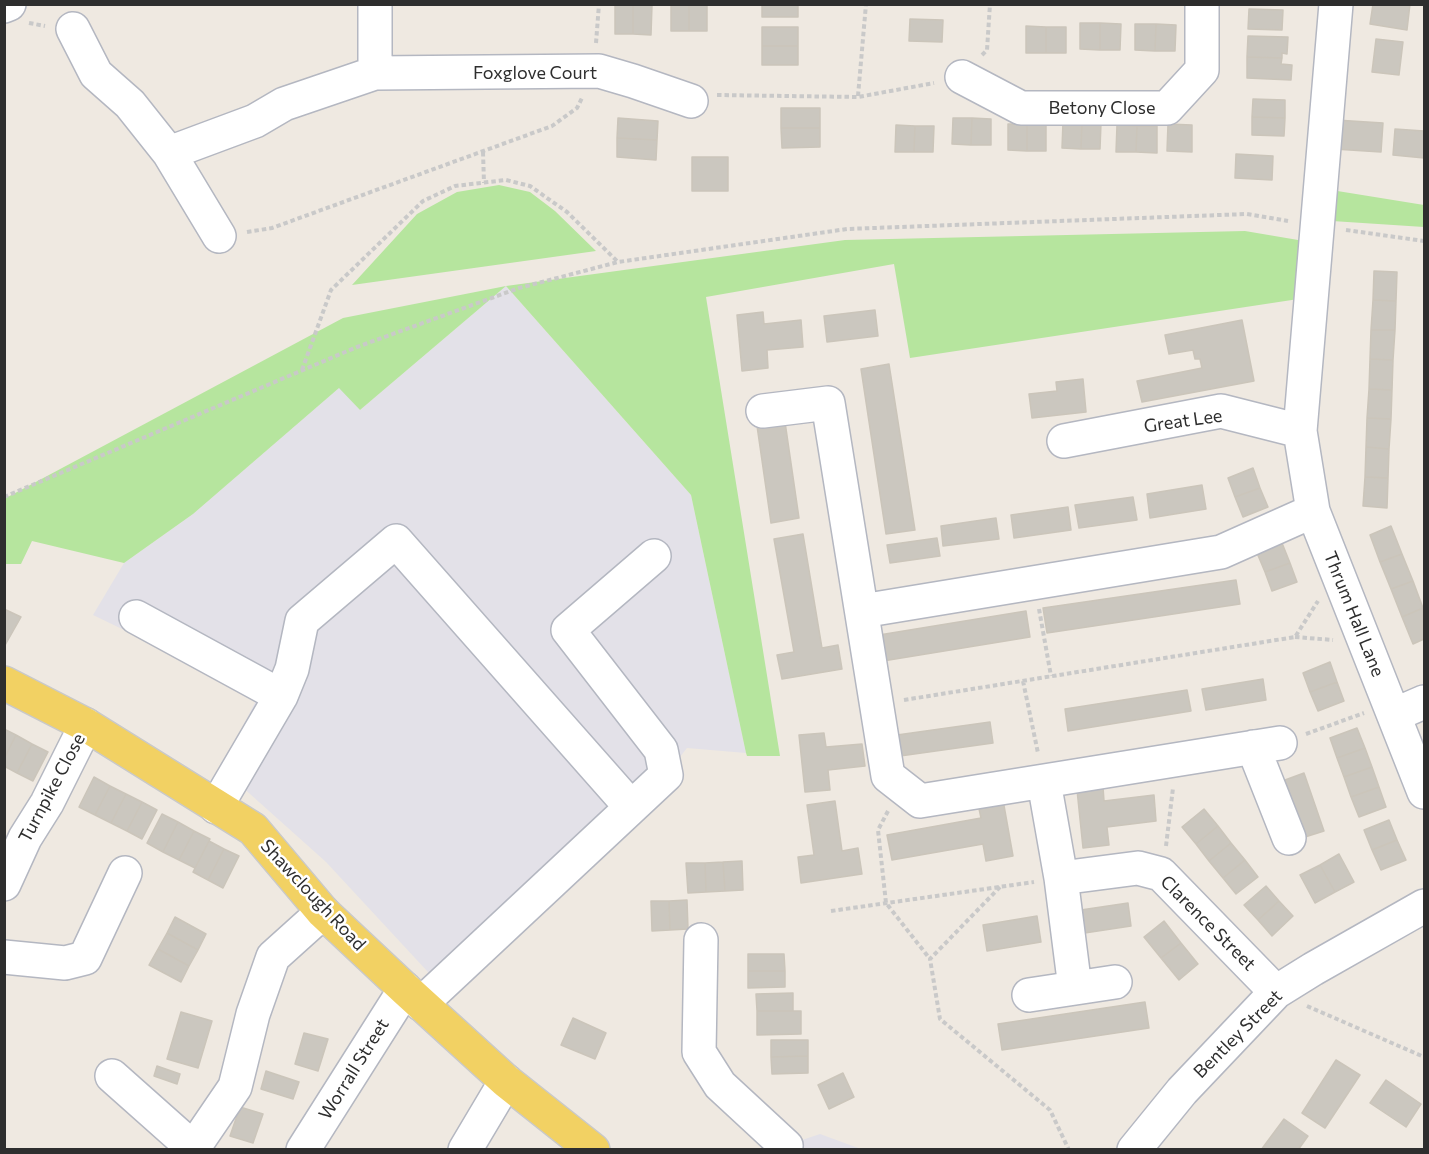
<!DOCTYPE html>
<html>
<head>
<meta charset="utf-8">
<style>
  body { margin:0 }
  #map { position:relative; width:1429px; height:1154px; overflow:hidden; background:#efe9e1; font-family:Commissioner,sans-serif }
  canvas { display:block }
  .frame { position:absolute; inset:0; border:6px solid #2e2e2e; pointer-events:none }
</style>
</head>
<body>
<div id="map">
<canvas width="1429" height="1154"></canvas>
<div class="frame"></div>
</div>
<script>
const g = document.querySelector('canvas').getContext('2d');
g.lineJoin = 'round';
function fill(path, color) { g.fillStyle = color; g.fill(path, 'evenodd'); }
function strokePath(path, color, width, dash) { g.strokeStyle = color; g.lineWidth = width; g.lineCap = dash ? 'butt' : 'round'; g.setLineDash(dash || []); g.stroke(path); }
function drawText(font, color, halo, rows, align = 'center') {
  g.font = font + ' Commissioner,sans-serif'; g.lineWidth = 5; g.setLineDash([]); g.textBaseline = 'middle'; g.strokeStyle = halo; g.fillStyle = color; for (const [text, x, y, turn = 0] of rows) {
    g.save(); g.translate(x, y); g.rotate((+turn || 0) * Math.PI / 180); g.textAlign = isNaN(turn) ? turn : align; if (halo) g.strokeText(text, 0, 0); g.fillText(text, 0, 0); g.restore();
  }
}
const industrial = new Path2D(`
  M506,286L691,495L746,753L687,748L593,867L508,915L453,999L326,862L221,768L259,695L93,615L124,563L193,514L340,387L360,410Z
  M820,1134L861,1149H802V1140Z`);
const green = new Path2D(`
  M499,185L530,192L555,211L596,251L352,285L417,214L457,192Z
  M1325,189L1424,205V227L1332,221Z
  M1245,231L1304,241L1305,298L910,358L894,264L706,297L780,756H747L746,753L691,495L506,286L360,410L339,388L193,514L124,563L32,541L21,564H5L4,499L343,318L506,286L845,240Z`);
const building = new Path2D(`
  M671,4H689V31H671Z
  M689,4H707V31H689Z
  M762,4H798V17H762Z
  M1373,4H1410L1407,30L1370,24Z
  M615,5H633V34H615Z
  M633,5H652L651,35L633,34Z
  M1249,9L1283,10L1282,30L1248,29Z
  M910,19L943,20L942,42L909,41Z
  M1080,23H1100V50L1080,49Z
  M1100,23L1121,24L1120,50H1100Z
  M1135,24H1156L1155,51L1135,50Z
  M1156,24L1176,25L1175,51H1155Z
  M1026,26L1046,27V53H1026Z
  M762,27H798V46H762Z
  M1046,27H1066V53H1046Z
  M1248,36L1288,37L1287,54L1282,53V58L1247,57Z
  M1376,39L1403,42L1399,75L1372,72Z
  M762,46H798V65H762Z
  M1247,57L1282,58L1281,64L1292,65L1291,80L1247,78Z
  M1253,99L1285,100V118L1252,117Z
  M781,108H820V128H781Z
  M1252,117L1285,118L1284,136L1252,135Z
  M618,118L658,121L657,140L617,138Z
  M953,118H972L971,145L952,144Z
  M972,118L991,119V145H971Z
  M1336,120L1383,123L1381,152L1334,149Z
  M1063,122H1082L1081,149L1062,148Z
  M1082,122L1101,123L1100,149H1081Z
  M1008,124H1027V151L1008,150Z
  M1027,124H1046V151H1027Z
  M1168,124L1192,125V152L1167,151Z
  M896,125L915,126L914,152H895Z
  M1117,125L1137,126L1136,152H1116Z
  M915,126H934L933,152H914Z
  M1137,126H1157V153L1136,152Z
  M781,128H820V147L782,148Z
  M1395,129L1424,131V158L1393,155Z
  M617,138L657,140L656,160L617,157Z
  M1236,154L1273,156L1272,180L1235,178Z
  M692,157H728V191H692Z
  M1374,271L1397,272L1396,301L1373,300Z
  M1373,300L1396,301L1395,330H1371Z
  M875,310L878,336L827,342L824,316Z
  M763,312L764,324L801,320L803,347L767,350L768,368L742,371L737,315Z
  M1242,320L1254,381L1142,402L1137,381L1202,368L1200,359H1195L1193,350L1169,354L1165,335Z
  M1371,330H1395L1393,360L1370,359Z
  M1370,359L1393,360L1392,390L1369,389Z
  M889,364L915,530L886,534L861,369Z
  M1083,379L1086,412L1032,418L1029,394L1057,391L1056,382Z
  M1369,389L1392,390L1391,419L1367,418Z
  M784,415L799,518L771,523L756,419Z
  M1367,418L1391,419L1389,449L1366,447Z
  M1366,447L1389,449L1388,478L1365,477Z
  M1253,468L1260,488L1235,497L1228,478Z
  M1365,477L1388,478L1387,508L1363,506Z
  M1202,485L1206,509L1150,518L1147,494Z
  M1260,488L1268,507L1243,517L1235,497Z
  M1133,497L1137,520L1079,528L1075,505Z
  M1068,507L1071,530L1014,538L1011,515Z
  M996,518L999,539L943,546L941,526Z
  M1391,526L1402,554L1380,562L1370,535Z
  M803,534L822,648L838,645L842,669L782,679L777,655L794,652L774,539Z
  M937,538L940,556L890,563L887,545Z
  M1282,543L1290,563L1265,572L1257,553Z
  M1402,554L1413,581L1391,589L1380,562Z
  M1290,563L1297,582L1272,591L1265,572Z
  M1236,580L1240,604L1047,633L1043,608Z
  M1413,581L1423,608L1402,617L1391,589Z
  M1423,608L1424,639L1413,644L1402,617Z
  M4,609L21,617L4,647Z
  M1026,611L1030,637L883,661L879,635Z
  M1330,662L1337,682L1310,692L1303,673Z
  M1263,679L1266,700L1206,710L1202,689Z
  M1337,682L1344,701L1318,711L1310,692Z
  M1187,690L1191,711L1068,731L1065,709Z
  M990,722L993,743L900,756L897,735Z
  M1357,728L1365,748L1337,758L1330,738Z
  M4,729L16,735L4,759Z
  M824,733L826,747L862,744L865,766L828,770L830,790L805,792L799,735Z
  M16,735L32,744L17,773L4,766V759Z
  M32,744L48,752L33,781L17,773Z
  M1365,748L1372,767L1344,777L1337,758Z
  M1372,767L1379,787L1351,797L1344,777Z
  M1304,773L1324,831L1305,837L1285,780Z
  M94,777L110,786L95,815L79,807Z
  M110,786L126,794L111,823L95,815Z
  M1103,787L1104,801L1154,795L1156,821L1107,827L1109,845L1083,848L1077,790Z
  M1379,787L1386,807L1359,817L1351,797Z
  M126,794L142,802L127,831L111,823Z
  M1003,800L1013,856L986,861L983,844L892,860L887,835L981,818L978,804Z
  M835,801L842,851L858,848L862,874L801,883L798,857L814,855L807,805Z
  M142,802L157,810L142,839L127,831Z
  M1204,809L1218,826L1196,844L1182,827Z
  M162,814L178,822L163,852L147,843Z
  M1389,820L1397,840L1372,850L1364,830Z
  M178,822L194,831L179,860L163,852Z
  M1218,826L1231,843L1209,861L1196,844Z
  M194,831L210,839L195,868L179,860Z
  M1397,840L1406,860L1381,870L1372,850Z
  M209,841L224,849L208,880L193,872Z
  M1231,843L1245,860L1223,878L1209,861Z
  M224,849L239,856L223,888L208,880Z
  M1339,854L1354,882L1335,892L1320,865Z
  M1245,860L1258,877L1236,894L1223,878Z
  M742,861L743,890L725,891L723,862Z
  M723,862L725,891L706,892L705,863Z
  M686,863H705L706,892L688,893Z
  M1320,865L1335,892L1315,903L1300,875Z
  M1266,886L1279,901L1258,920L1244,905Z
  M687,900L688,929L670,930L669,901Z
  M651,901H669L670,930L652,931Z
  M1279,901L1293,916L1272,936L1258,920Z
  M1128,903L1131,926L1078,934L1074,911Z
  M1037,916L1041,942L987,951L983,925Z
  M175,917L206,934L198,950L167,933Z
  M1164,921L1181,943L1161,958L1144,937Z
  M167,933L198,950L189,966L158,949Z
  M1181,943L1198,964L1179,980L1161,958Z
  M158,949L189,966L181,982L149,965Z
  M748,954H784L785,971H748Z
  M748,971H785V987L748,988Z
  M793,993V1011H757L756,994Z
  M1145,1002L1149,1028L1002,1050L998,1024Z
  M757,1011H801V1034L757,1035Z
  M181,1012L212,1021L198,1068L167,1059Z
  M573,1018L606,1033L595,1059L561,1045Z
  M304,1033L328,1039L318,1071L295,1064Z
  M771,1040H808V1056L771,1057Z
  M808,1056V1073L772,1074L771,1057Z
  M1336,1060L1360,1075L1325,1128L1302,1113Z
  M157,1066L180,1074L177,1084L154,1076Z
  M266,1071L299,1082L293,1099L261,1089Z
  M843,1073L854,1097L829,1109L818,1085Z
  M1386,1080L1421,1104L1406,1127L1370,1103Z
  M240,1107L263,1114L253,1143L230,1136Z
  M1284,1119L1308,1136L1298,1150H1261Z`);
const path = new Path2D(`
  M29,23L45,26
  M596,43L599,4
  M982,55L987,50L990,4
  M717,95L858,97L934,83
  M858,96L866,4
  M483,152L484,183
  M1346,230L1424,241
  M247,232L272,228L552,126L577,108L582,98
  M302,370L331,290L423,201L455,186L506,180L530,186L567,212L618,262
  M4,497L357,347L519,288L618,262L847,229L1247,214L1288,221
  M1039,609L1051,676
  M1295,637L1333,640
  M1023,681L1038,753
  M904,700L1295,637L1318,601
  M1306,734L1364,713
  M888,811L878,830L886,903L930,959
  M1166,846L1173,788
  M1000,887L930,959L940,1019L1050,1110L1069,1150
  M831,911L1034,882
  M1307,1006L1424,1057`);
const minor = new Path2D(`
  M375,4V73
  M1336,4L1300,431L1313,511L1424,792
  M4,6L9,4
  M73,29L96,74L130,104L169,153L219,236
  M962,77L1021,108H1167L1202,70V4
  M169,153L255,121L284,104L375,73L599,71L633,81L691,101
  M763,411L828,403L888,776L920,801L1280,743
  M1064,441L1221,411L1300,431
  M862,611L1221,552L1313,511
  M136,617L281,696
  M1394,715L1424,702
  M1253,747L1289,838
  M1044,782L1061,878L1075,988
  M216,807L281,696L292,669L302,621L396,541L631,807
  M1061,878L1138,868L1161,874L1276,992
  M4,884L25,838L47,803L86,725
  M701,940L699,1052L720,1085L786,1146L785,1150
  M4,957L65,963L85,958L125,873
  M1029,995L1115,982
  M421,1004L666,775L661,750L568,630L654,556
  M112,1076L193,1148
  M192,1150L235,1087L253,1014L273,957L323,912
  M303,1150L405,989
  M465,1150L506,1081
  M1134,1150L1182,1091L1276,992L1313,969L1424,906`);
const major = new Path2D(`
  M4,683L86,725L253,829L323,912L405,989L506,1081L593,1150`);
const streetNames = [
  ["Foxglove Court",535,73],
  ["Betony Close",1102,108],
  ["Great Lee",1183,421,-8],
  ["Thrum Hall Lane",1354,614,68],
  ["Turnpike Close",52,788,-62],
  ["Shawclough Road",313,895,47],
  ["Clarence Street",1208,923,45],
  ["Bentley Street",1238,1034,-45],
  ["Worrall Street",354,1069,-58]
];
fill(industrial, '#e3e1e8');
fill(green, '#b6e59e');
fill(building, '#cbc7bf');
strokePath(building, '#cbc5ba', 1.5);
strokePath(minor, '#b4b7c1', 36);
strokePath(major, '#c9c9c9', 36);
strokePath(path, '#c9c9c9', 4, [4.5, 3]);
strokePath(minor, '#fff', 33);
strokePath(major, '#f2d163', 33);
drawText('18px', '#2e2e2e', '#fff', streetNames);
</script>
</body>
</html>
